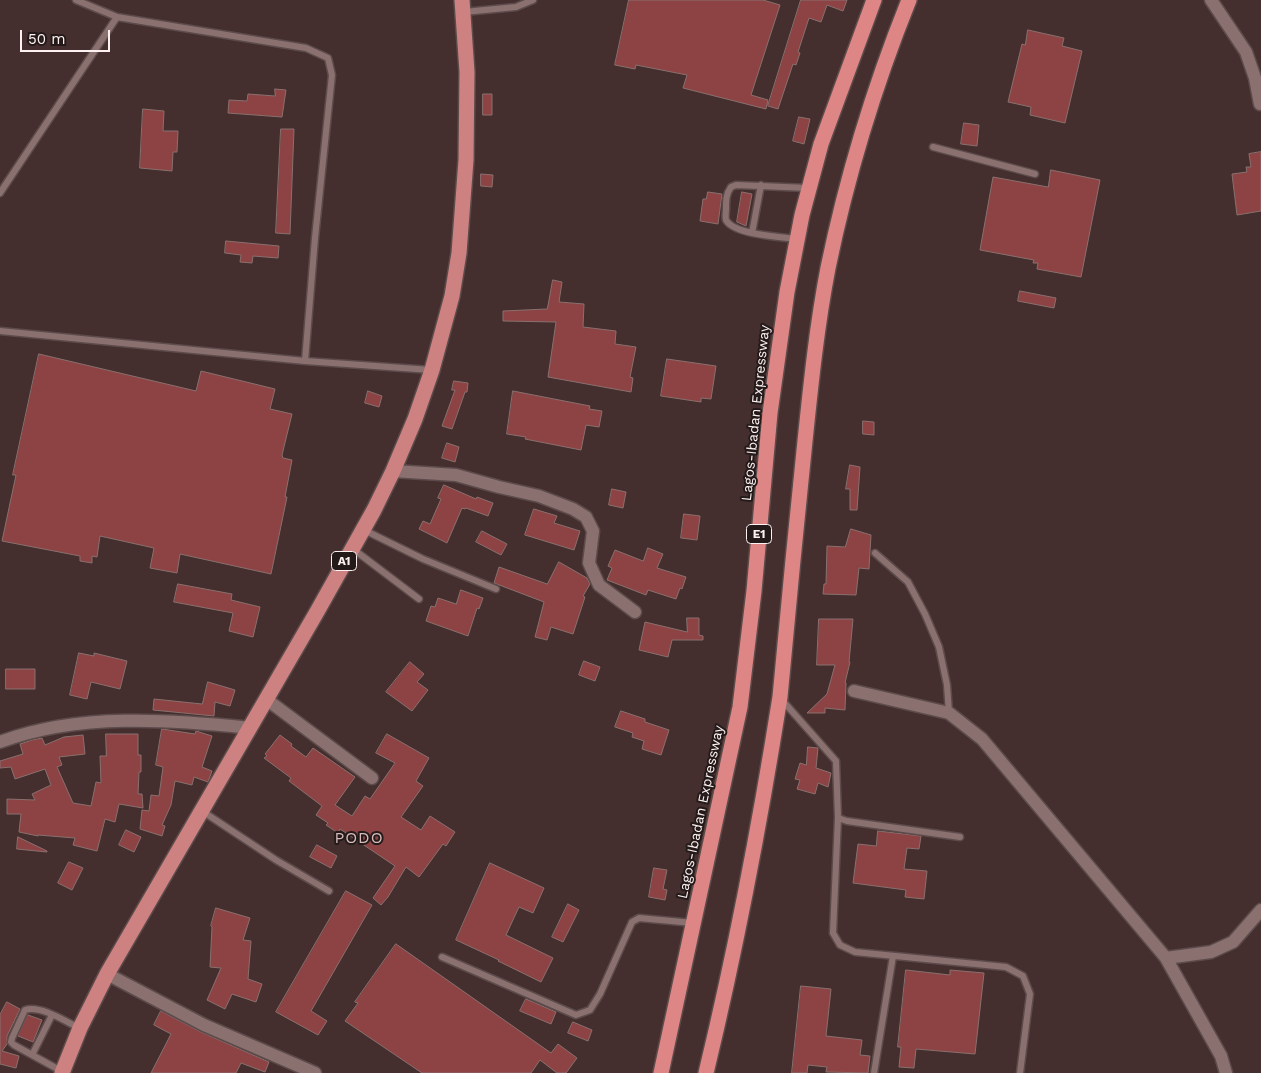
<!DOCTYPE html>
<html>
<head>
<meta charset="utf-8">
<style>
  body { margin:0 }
  #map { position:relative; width:1261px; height:1073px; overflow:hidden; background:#452f2e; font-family:"Work Sans",sans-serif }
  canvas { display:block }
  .scale { position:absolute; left:20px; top:30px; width:90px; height:22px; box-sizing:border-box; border:2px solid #fdf1f1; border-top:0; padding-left:6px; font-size:15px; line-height:18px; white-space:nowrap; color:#fdf1f1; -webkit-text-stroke:4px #241a1a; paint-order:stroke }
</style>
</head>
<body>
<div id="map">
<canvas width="1261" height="1073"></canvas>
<div class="scale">50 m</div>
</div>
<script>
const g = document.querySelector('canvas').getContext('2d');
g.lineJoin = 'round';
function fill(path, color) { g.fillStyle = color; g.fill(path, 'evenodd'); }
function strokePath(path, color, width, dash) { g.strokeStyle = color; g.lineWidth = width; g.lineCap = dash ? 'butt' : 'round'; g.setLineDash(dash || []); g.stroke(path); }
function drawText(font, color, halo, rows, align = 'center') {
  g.font = font + ' "Work Sans",sans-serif'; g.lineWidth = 4; g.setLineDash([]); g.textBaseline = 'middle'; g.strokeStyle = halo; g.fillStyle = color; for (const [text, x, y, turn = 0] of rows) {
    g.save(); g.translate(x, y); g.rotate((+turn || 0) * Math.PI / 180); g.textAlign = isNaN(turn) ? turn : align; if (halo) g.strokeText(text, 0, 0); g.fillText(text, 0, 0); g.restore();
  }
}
const building = new Path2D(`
  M629,0H763L780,5L751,95L768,100L766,109L683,88L687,75L636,65L635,69L615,65Z
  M801,0H847L843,11L827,5L821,22L809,18L798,52L800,53L796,65L793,64L778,109L768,106Z
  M1028,30L1064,38L1062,46L1082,51L1065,123L1030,115L1031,107L1008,102L1022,44L1025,45Z
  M275,89L286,90L282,117L228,113L229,100L247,101L248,94L275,96Z
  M483,94H492V115H483Z
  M143,109L164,111L163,131H178L177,152H173L172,171L140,168Z
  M799,117L810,119L804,144L793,141Z
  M964,123L979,125L977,146L961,144Z
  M281,129H294L290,234L276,233Z
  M1261,152V211L1237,215L1232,174L1247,172L1246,167H1251L1249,154Z
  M1051,170L1100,180L1081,277L1037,269L1038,263H1033L1034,260L980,250L993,177L1048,187Z
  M481,174L493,175L492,187L481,186Z
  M708,192L722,194L718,224L700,221L703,199H706Z
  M742,192L752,194L746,226L737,222Z
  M226,241L279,246L278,258L253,256L252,263L240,262L241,255L225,253Z
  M553,280L562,282L559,302L584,304L583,327L616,331L615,344L636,347L630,377L633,378L631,392L548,377L556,322L503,321V311L547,309Z
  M1020,291L1056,298L1054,308L1018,301Z
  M39,354L196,391L201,371L275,389L270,409L292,414L282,455L283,458L292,460L285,497H287L271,574L180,554L177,573L150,568L154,548L100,536L97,557L92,556V563L80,561V556L2,541L16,475H13Z
  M667,359L716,366L711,399L701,398V402L661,396Z
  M454,381L468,383L467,392H465L452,429L442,426L455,390H452Z
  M368,391L382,396L379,407L365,403Z
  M513,391L590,406L589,409L602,411L599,427L586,425L581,450L525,439L526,437L507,434Z
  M863,421L874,422V435L863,434Z
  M447,443L459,447L455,462L442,458Z
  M850,465L860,467L857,510H850V489H846Z
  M444,485L476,499L477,497L493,503L488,516L466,508L465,509L462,508L447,543L419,529L423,521L430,524L441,499L438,498Z
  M612,489L626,492L623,508L609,505Z
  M534,509L557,516L554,523L580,531L574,550L525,535Z
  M684,514L700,516L697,540L681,538Z
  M851,529L871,535L869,569L859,568L856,595L823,594L824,584H826L827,546L845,547Z
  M482,531L507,544L501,555L476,542Z
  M648,548L663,554L657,568L686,577L682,589L680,588L676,599L648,590L646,595L607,580L612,568L608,566L615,550L643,561Z
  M559,562L587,578L590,584L583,596L585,597L573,634L551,627L547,640L535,637L544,602L494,583L499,567L547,584Z
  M178,584L232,594L231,600L260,607L253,637L229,631L233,613L174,602Z
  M461,590L483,598L479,609L477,608L468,636L426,621L431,606L435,607L438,598L456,604Z
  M687,618H699V635L703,636V640H672L668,657L639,650L645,622L687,632Z
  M819,619H853L849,662H850L845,683H846L845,710L825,708V713H807L827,694L835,665H817Z
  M79,653L94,656V653L127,661L120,689L91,682L87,699L70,695Z
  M584,661L600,667L595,681L579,675Z
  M410,662L424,674L417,682L428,690L412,711L386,692Z
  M6,669H35V689H6Z
  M208,682L235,690L230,706L215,702L214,716L153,710L154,699L202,704Z
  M621,711L645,719V722L669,730L661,755L642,749L644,741L632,737L633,733L615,727Z
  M162,729L195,734L196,731L199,732L212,736L202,767L212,771L208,782L194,777L192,785L175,781L171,805L162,825L165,826L162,836L140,829L142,810L149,811L151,795L159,796L163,767L156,765Z
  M106,734H138V755H141V772H139L138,794H142L143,808L119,804L115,822L105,819L97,851L73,845L75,838L38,835V836L19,832L21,814H7V799L35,800L32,794L51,785L45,769L15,779L11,767L0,768V761L23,754L20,744L32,740L42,738L45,745L64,737L83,735L85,754L59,757L62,765L57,767L73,803L91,806L96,782L101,783L100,756H106Z
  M387,734L429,758L416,781L423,786L401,817L421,830L430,816L455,832L446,846L443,844L419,877L406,867L388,897L381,905L373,898L395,866L340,829L338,833L326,825L328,823L316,815L322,806L289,781L291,778L264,758L267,756L265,754L280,735L292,744L291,746L306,757L313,748L355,777L335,805L352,816L365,796L370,799L395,763L376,753Z
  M808,747L818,748L816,768L831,773L828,787L818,783L815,794L797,789L800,780L795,779L800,763L806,765Z
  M126,830L141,837L134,852L119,845Z
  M878,831L921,836L919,849L907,848L904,869L927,871L924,899L905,897L906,890L853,883L858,844L876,846Z
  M18,837L47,851V852L17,849Z
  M317,845L337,856L331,868L310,857Z
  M69,862L83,868L72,890L58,883Z
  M490,863L544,888L533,913L519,907L506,935L553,958L541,982L498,961L499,960L456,940Z
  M654,868L667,870L663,889L667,890L665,900L649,897Z
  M346,891L372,905L311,1011L327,1021L318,1035L276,1012Z
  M568,904L579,910L563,942L552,937Z
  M216,908L250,918L243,940L251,941L248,979L262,984L256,1002L232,994L225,1009L207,1000L221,968L210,967L212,927L211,926Z
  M396,944L551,1053L558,1044L577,1058L566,1073H557L540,1060L531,1073H422L345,1021L358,1003L355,1002Z
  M906,970L950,975V970L984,973L975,1054L916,1049L914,1068L899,1067L901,1047H898Z
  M801,986L831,989L826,1036L862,1040L860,1055L870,1056L868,1073L826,1072L827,1067L808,1065L807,1073H792Z
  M526,999L556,1012L551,1024L520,1011Z
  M7,1002L20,1009L7,1036V1044L2,1051L19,1056L16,1068L0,1064V1015Z
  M161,1011L201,1032L269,1062L265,1072L241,1063L236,1073H151L171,1034L154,1025Z
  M28,1015L42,1020L33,1042L18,1036Z
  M573,1022L592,1030L588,1041L568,1033Z`);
const service = new Path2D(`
  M76,0L117,17L306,48L328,58L332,75L315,238L305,361
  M464,12L516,7L533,0
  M933,147L1035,174
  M0,193L117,17
  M752,233L761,185
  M797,239C782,237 734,235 726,220C725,217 726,212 726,209C726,200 726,194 731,187L736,185L808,188
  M0,331L305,361L431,370
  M364,530L423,559L496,589
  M353,549L419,599
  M875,553L908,582L925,614L939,647L947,685L949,713
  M782,700L836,761L838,818L833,933L840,945L855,952L1006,967L1023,976L1030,994L1020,1073
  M202,811L276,860L329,891
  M838,818L847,821L960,837
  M442,957L576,1015L590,1010L600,994L632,922L639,918L693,923
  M32,1055L52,1015
  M63,1072L14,1045L11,1042L12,1038L25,1010C40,1005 65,1021 79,1028
  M874,1073L893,956`);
const minor = new Path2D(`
  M1211,0L1246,52L1255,78L1260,104
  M393,471L456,475L499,487L539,496L573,509L586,517L593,531L589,563L599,585L635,612
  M854,691L949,713L982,739L1166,958L1221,1056L1226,1073
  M266,699L372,778
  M0,742C80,712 168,720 251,728
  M1166,958L1211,952L1233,942L1261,910
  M107,974L204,1025L315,1073`);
const trunk = new Path2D(`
  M62,1073L80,1028L107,974L318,610L374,510L393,471L415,419L432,370L452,296L459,253L466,160L467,72L462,0`);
const motorway = new Path2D(`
  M661,1073L740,707L754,591L770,413L787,292L802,215L821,144L874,0
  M706,1073C736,949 760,823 780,697C788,612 796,526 805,441C811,383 817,325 828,268C847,176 874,87 909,0`);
const shields = [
  [759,534,25],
  [344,561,25]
];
const shieldNames = [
  ["E1",759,534],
  ["A1",344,561]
];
const streetNames = [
  ["Lagos-Ibadan Expressway",756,413,-84],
  ["Lagos-Ibadan Expressway",701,812,-78]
];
const quarterNames = [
  ["PODO",359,838]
];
fill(building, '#8d4344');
strokePath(building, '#89706e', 1);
strokePath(service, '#5d4b4b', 9);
strokePath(minor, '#5d4b4b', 15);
strokePath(trunk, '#5d4b4b', 18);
strokePath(motorway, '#5d4b4b', 18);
strokePath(service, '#8a7170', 6);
strokePath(minor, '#8a7170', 12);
strokePath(trunk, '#cd8281', 15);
strokePath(motorway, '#de8685', 15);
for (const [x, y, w] of shields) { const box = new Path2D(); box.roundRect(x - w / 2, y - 9.5, w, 19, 4); g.fillStyle = '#241a1a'; g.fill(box); strokePath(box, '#fdf1f1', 1); }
drawText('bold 12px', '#fdf1f1', null, shieldNames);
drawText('14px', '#fdf1f1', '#241a1a', streetNames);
g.letterSpacing = '1px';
drawText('16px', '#d7bbba', '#241a1a', quarterNames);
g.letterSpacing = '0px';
</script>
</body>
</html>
